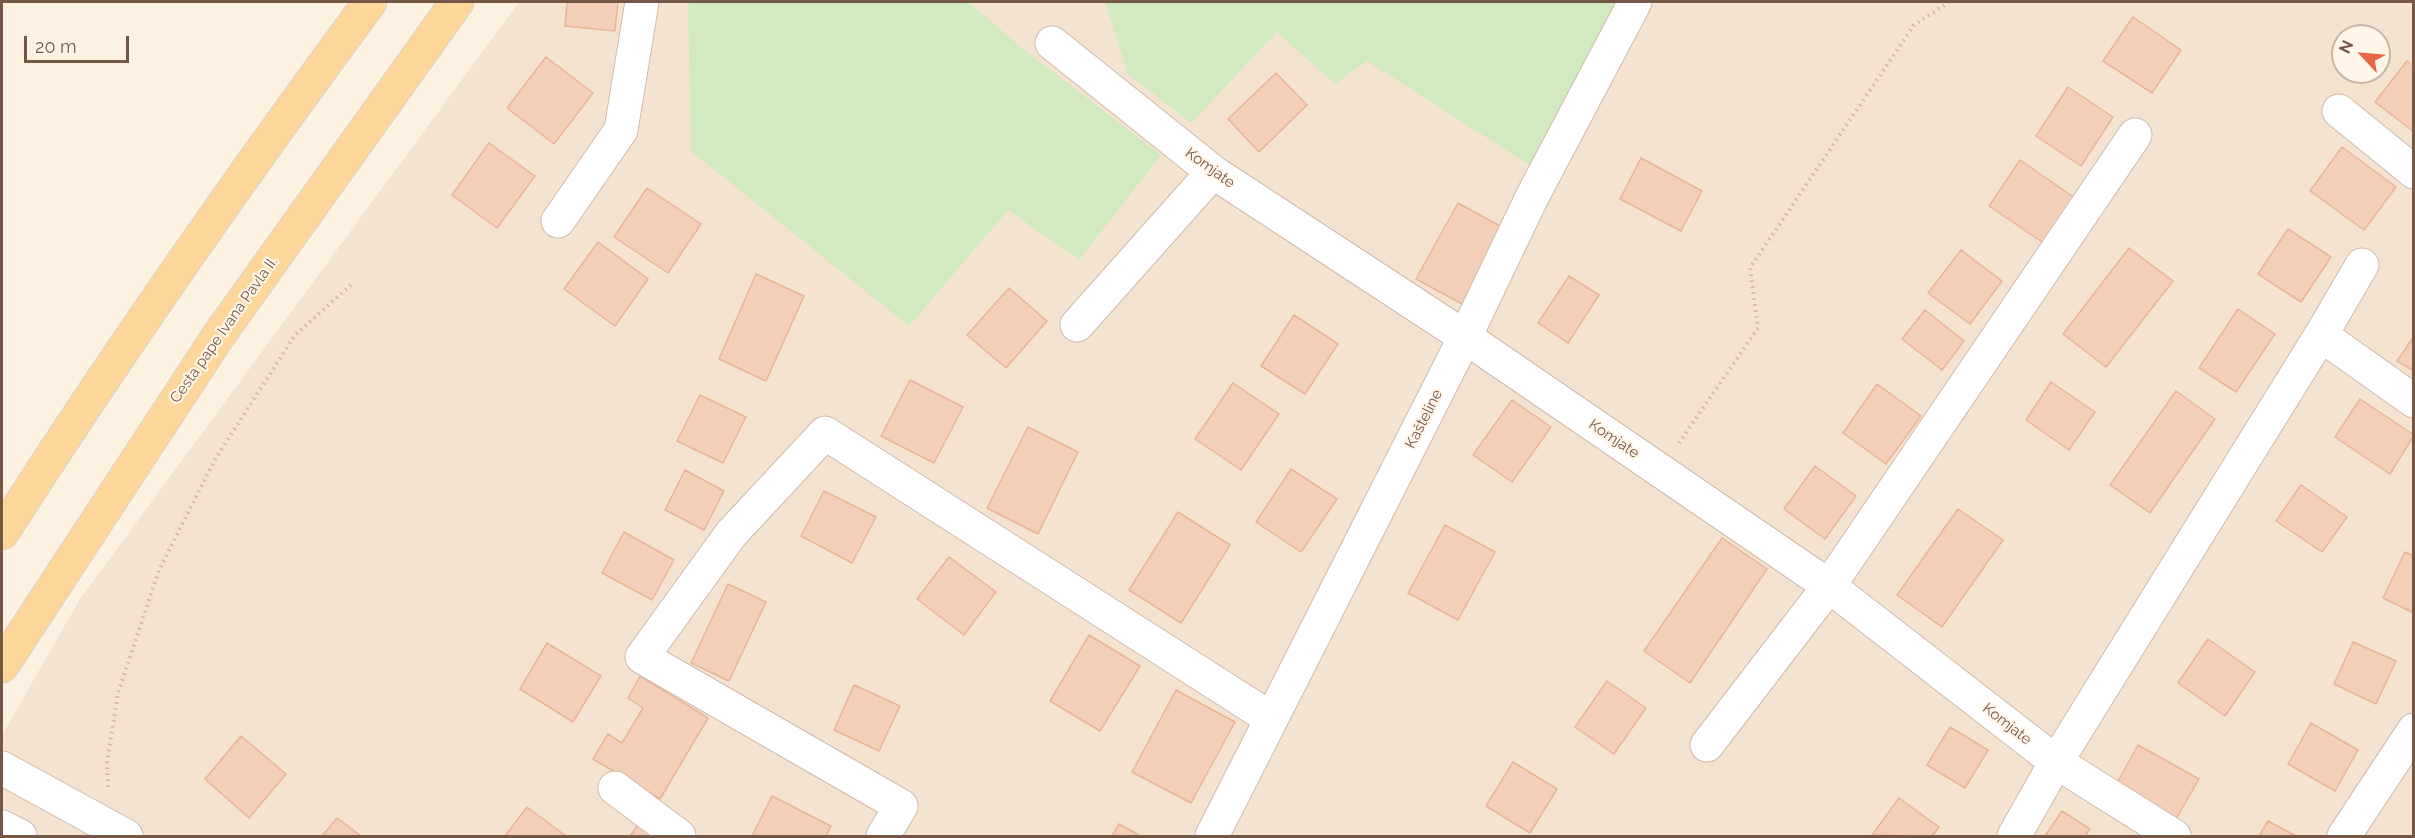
<!DOCTYPE html>
<html>
<head>
<meta charset="utf-8">
<style>
  body { margin:0 }
  #map { position:relative; width:2415px; height:838px; overflow:hidden; background:#fdf2e2; font-family:Raleway,sans-serif }
  canvas { display:block }
  .frame { position:absolute; inset:0; border:3px solid #755748; pointer-events:none }
  .north { position:absolute; left:2331px; top:24px; width:60px; height:60px; box-sizing:border-box; background:#fff6e9; border:2px solid #c8b6a9; border-radius:50%; rotate:296deg; font-size:16px; font-weight:700; line-height:24px; text-align:center; color:#755748 }
  .north::after { content:''; display:block; margin:auto; width:21px; height:27px; background:#e96645; clip-path:polygon(50% 0,100% 100%,50% 72%,0 100%) }
  .scale { position:absolute; left:24px; top:36px; width:105px; height:27px; box-sizing:border-box; border:3px solid #755748; border-top:0; padding-left:8px; font-size:18px; line-height:21px; white-space:nowrap; color:#755748; -webkit-text-stroke:4px #fff6e9; paint-order:stroke }
</style>
</head>
<body>
<div id="map">
<canvas width="2415" height="838"></canvas>
<div class="frame"></div>
<div class="north">N</div>
<div class="scale">20 m</div>
</div>
<script>
const g = document.querySelector('canvas').getContext('2d');
g.lineJoin = 'round';
function fill(path, color) { g.fillStyle = color; g.fill(path, 'evenodd'); }
function strokePath(path, color, width, dash) { g.strokeStyle = color; g.lineWidth = width; g.lineCap = dash ? 'butt' : 'round'; g.setLineDash(dash || []); g.stroke(path); }
function drawText(font, color, halo, rows, align = 'center') {
  g.font = font + ' Raleway,sans-serif'; g.lineWidth = 4.5; g.setLineDash([]); g.textBaseline = 'middle'; g.strokeStyle = halo; g.fillStyle = color; for (const [text, x, y, turn = 0] of rows) {
    g.save(); g.translate(x, y); g.rotate((+turn || 0) * Math.PI / 180); g.textAlign = isNaN(turn) ? turn : align; if (halo) g.strokeText(text, 0, 0); g.fillText(text, 0, 0); g.restore();
  }
}
const residential = new Path2D(`
  M519,2H2413V836H2V735L80,599ZM2343,36H2379V72H2343Z`);
const green = new Path2D(`
  M688,2H968L1028,53L1161,155L1079,260L1008,210L909,326L691,151Z
  M1105,2H1621L1534,168L1367,61L1335,84L1277,32L1191,123L1128,74Z`);
const building = new Path2D(`
  M567,2H618L615,31L565,26Z
  M2133,17L2181,50L2152,93L2103,61Z
  M546,57L593,93L554,144L507,108Z
  M2407,61L2414,66V132L2375,102Z
  M1276,73L1307,105L1259,152L1228,119Z
  M2068,87L2113,117L2081,166L2036,136Z
  M489,143L535,176L497,228L452,195Z
  M2342,147L2396,187L2364,230L2310,191Z
  M1641,158L1702,191L1681,231L1620,199Z
  M2020,160L2075,198L2045,244L1989,206Z
  M647,188L701,224L668,273L614,237Z
  M1458,203L1504,228L1462,304L1416,279Z
  M2288,229L2331,257L2301,302L2258,274Z
  M598,242L648,279L615,326L564,289Z
  M2129,248L2173,281L2106,367L2063,334Z
  M1961,250L2002,281L1970,324L1928,293Z
  M756,274L804,296L766,381L719,359Z
  M1569,276L1599,295L1568,343L1538,323Z
  M1009,288L1047,321L1006,368L967,335Z
  M2238,309L2275,334L2236,392L2199,368Z
  M1925,310L1964,341L1942,370L1902,339Z
  M1294,315L1338,344L1305,394L1261,366Z
  M2414,336V371L2397,361Z
  M910,380L963,407L934,463L881,436Z
  M2051,382L2095,412L2069,450L2026,420Z
  M1233,383L1279,414L1241,470L1195,439Z
  M1877,384L1921,416L1886,464L1843,433Z
  M2176,391L2215,419L2150,513L2110,485Z
  M700,395L746,417L723,463L677,441Z
  M2360,399L2414,435L2390,474L2335,437Z
  M1512,400L1551,427L1512,482L1473,455Z
  M1028,427L1078,452L1038,534L987,508Z
  M1815,466L1856,496L1825,539L1784,509Z
  M1291,469L1337,499L1301,552L1256,522Z
  M685,470L724,491L704,530L665,510Z
  M2301,485L2347,517L2322,552L2276,521Z
  M824,491L876,517L852,563L801,536Z
  M1958,509L2003,540L1942,627L1897,595Z
  M1178,512L1230,545L1181,623L1129,590Z
  M1445,525L1495,552L1458,620L1408,593Z
  M624,532L674,560L652,600L602,573Z
  M1722,538L1767,569L1690,683L1644,651Z
  M2405,552L2414,556V613L2383,598Z
  M949,557L996,592L964,635L917,599Z
  M728,584L766,602L729,681L691,663Z
  M1089,635L1140,666L1100,731L1050,701Z
  M2208,639L2255,672L2225,716L2178,683Z
  M2353,642L2396,661L2376,704L2334,684Z
  M547,643L601,676L573,722L520,689Z
  M640,676L708,718L660,799L593,759L608,734L622,743L643,708L628,698Z
  M1607,681L1646,708L1614,754L1575,727Z
  M854,685L900,706L879,751L834,730Z
  M1176,690L1235,722L1191,803L1132,772Z
  M2311,723L2358,750L2335,791L2288,764Z
  M1950,727L1988,750L1965,788L1927,765Z
  M241,736L286,774L249,818L205,779Z
  M2138,745L2199,779L2176,819L2116,785Z
  M1513,762L1557,789L1530,833L1486,806Z
  M772,796L831,826L826,836H752Z
  M1899,798L1939,827L1932,836L1872,835Z
  M527,807L566,836H505Z
  M2062,811L2090,829L2085,836H2045Z
  M337,818L361,836H322Z
  M2268,821L2296,836H2259Z
  M1119,824L1141,836H1112Z
  M638,825L655,836H630Z`);
const path = new Path2D(`
  M1679,443L1758,328L1750,268L1914,25L1949,2
  M108,787L107,763L118,693L159,570L214,461L295,335L353,283`);
const minor = new Path2D(`
  M1052,43L1213,172L1465,337L1829,586L2056,762L2174,836
  M2339,111L2414,172
  M558,221L621,130L642,2
  M1077,325L1213,172
  M2321,335L2414,401
  M1707,745L1829,586L2135,135
  M2,768L126,836
  M615,788L679,836
  M2,827L20,836
  M883,836L901,806L642,657L731,534L825,433L1270,718
  M1212,836L1465,337L1532,197L1635,2
  M2014,836L2056,762L2321,335L2362,265
  M2344,836L2414,730`);
const major = new Path2D(`
  M2,533C118,352 242,175 370,2
  M2,666L219,335L457,2`);
const streetNames = [
  ["Komjate",1210,168,36],
  ["Cesta pape Ivana Pavla II.",224,330,-55],
  ["Kašteline",1424,419,-63],
  ["Komjate",1614,439,34],
  ["Komjate",2007,724,38]
];
fill(residential, '#f4e3d1');
fill(green, '#d2eac1');
fill(building, '#f3cfb9');
strokePath(building, '#e6b599', 1.5);
strokePath(minor, '#d0bbac', 35);
strokePath(major, '#dbd3cf', 35);
strokePath(path, '#d7b29d', 4, [1.5, 4.5]);
strokePath(minor, '#fff', 33);
strokePath(major, '#fdd699', 33);
drawText('15px', '#755748', '#fff6e9', streetNames);
</script>
</body>
</html>
